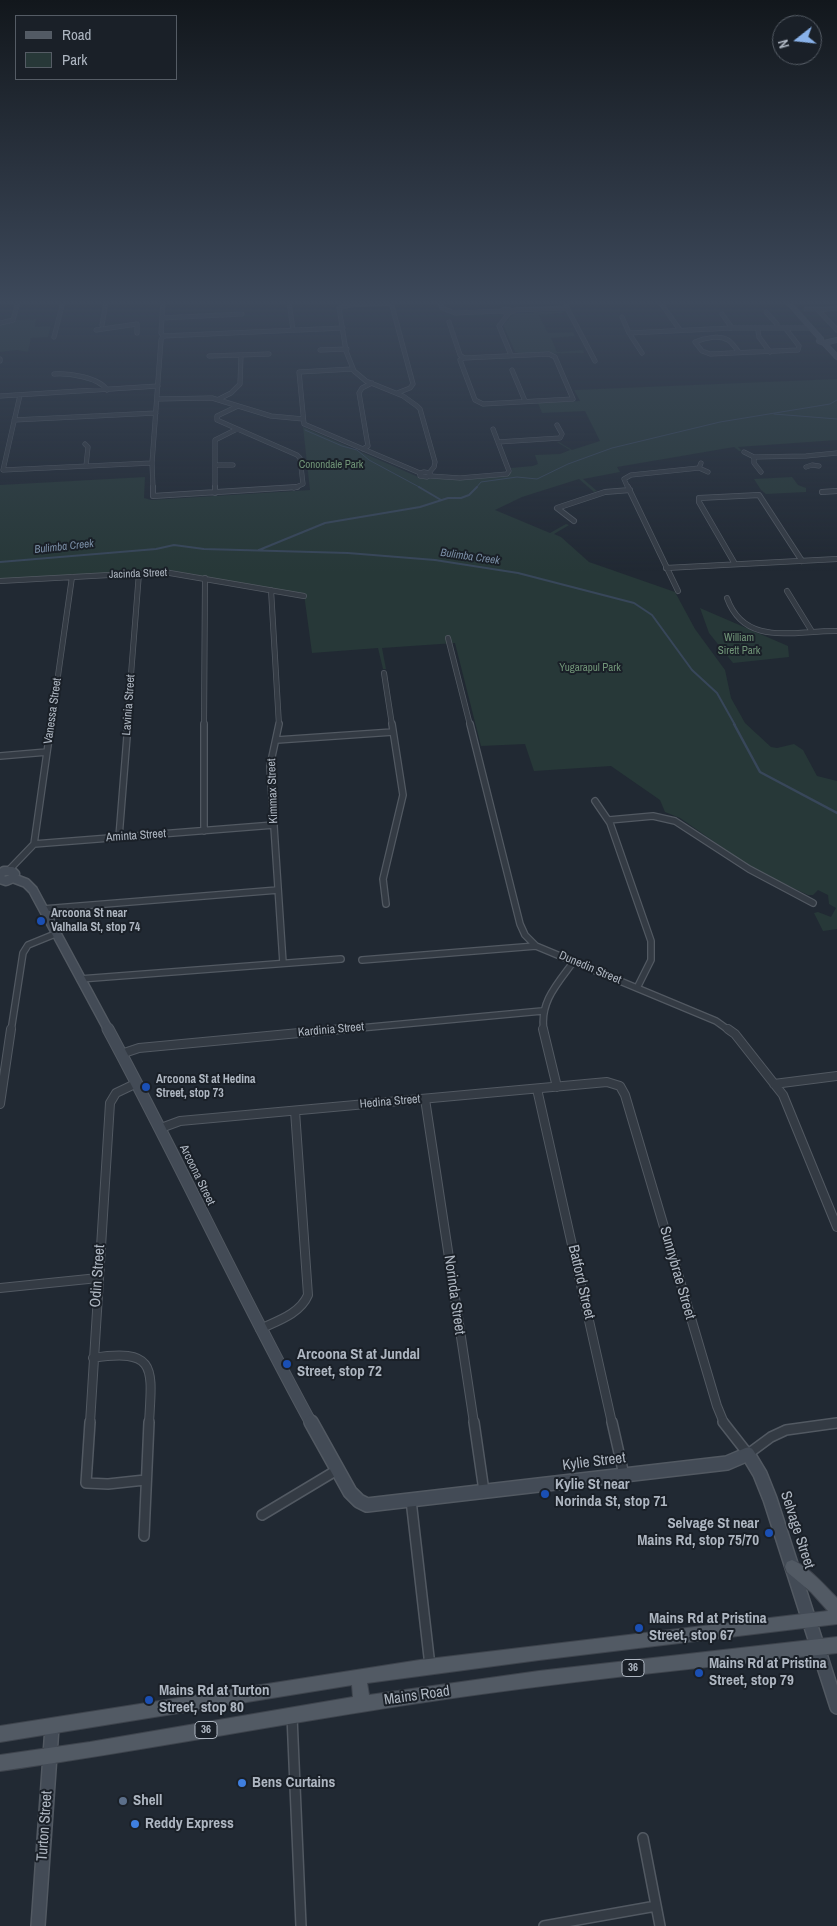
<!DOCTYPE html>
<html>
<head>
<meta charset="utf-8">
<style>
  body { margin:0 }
  #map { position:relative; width:837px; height:1926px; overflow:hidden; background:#212933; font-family:"Archivo Narrow",sans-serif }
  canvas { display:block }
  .legend { position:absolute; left:15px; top:15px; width:162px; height:65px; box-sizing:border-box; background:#1a2028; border:1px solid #555c65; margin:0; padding:6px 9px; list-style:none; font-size:15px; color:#aeb6c1 }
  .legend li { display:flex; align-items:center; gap:10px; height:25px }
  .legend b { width:25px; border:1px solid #555c65 }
  .north { position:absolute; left:772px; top:15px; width:50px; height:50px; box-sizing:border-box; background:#1a2028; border:1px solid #555c65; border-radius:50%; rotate:254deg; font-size:14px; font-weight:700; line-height:20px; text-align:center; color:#aeb6c1 }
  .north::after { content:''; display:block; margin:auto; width:18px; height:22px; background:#89b2ea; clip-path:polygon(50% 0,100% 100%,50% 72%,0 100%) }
</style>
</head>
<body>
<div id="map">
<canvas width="837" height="1926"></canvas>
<ul class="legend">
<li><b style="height:6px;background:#525a64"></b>Road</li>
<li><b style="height:14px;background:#273838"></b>Park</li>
</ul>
<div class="north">N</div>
</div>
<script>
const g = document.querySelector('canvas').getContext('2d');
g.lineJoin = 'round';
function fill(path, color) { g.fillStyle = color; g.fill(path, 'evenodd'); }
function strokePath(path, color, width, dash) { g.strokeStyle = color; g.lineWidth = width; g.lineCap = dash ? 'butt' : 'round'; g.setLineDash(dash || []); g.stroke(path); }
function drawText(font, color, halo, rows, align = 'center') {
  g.font = font + ' "Archivo Narrow",sans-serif'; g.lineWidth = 4; g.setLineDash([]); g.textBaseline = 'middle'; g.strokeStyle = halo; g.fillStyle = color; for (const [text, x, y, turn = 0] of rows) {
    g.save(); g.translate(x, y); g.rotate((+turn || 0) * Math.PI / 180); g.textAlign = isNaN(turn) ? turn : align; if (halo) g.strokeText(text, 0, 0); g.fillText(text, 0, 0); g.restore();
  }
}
const green = new Path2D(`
  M562,311L563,313L539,315L548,333L573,332L575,336L551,338L557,352L583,350L584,353L521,354L515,352L503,325L515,313Z
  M36,319L35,327L51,326L48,337L31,338L28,352L17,350L0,352V325L17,320Z
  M837,379V440L738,447L742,451H739L734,447L617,467L620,472L583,479L597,491L594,492L579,479L522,497L495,510L550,533L566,524L569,525L554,534L561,537L589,562L675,592L695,629L725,670L731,698L745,723L771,747L777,748L794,744L803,750L817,776L837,781V929L823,931L814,913L818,912L831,917L836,908L829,904L828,895L818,890L813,895H808L755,870L680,818L665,812L660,800L611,766L534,771L525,744L481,746L455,643L382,648L386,669H383L378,648L312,653L304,594L169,570L0,579V485L145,477L144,498L151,500L310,490L303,427L423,479H459L508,475L512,471L511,468L533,466L538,464L535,455L560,454L570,450L557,442H559L572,450L600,441L585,411L542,413L538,403L580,401L574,390Z
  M792,477L798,485L806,488V492L766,494L761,490L754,479Z
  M700,608L788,646L789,657L733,663L709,633Z`);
const streamFar2 = new Path2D(`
  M774,414L837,419
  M305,430L342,446L357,450L369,460L421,488
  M476,488L481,482L517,477L537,479L568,464L612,448L720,422L830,404L837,400`);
const streamFar1 = new Path2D(`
  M419,487L441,500
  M259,550L325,523L420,507L448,498H461L469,495L477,487
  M0,562L156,549L174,545L204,549L348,553L435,560L518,573L634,603L652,615L692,670L717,693L735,725`);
const stream = new Path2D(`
  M734,724L760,772L837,813`);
const streetFar4 = new Path2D(`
  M289,302L293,330
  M391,302L413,384L410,388L397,393
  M440,302L442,308L455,313L501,311
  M566,302L567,308L595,361
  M660,302L680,330
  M392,303L350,305L339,308L346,351L354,371L366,381L403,396L417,406L420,409L435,462L434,467L429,473
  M837,308L818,310L837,330
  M505,309L514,311L509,313L501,311Z
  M806,309H820
  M514,310L567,308
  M766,312L777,324L776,328
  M509,313L499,326L511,355
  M722,314L732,328
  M622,317L629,333
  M162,318L242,314
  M449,322L460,355L464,358
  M0,323L13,320L18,302
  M102,325L106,302
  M96,330L137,324V333
  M758,331L759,337L770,352
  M163,336L343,328
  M54,337L63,302
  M320,350L347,349
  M739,352C735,348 732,342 728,340C719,335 704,338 695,342L702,351L710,354L798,350L799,346L786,329
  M642,353L629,333L732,328H810
  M549,354L555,357L573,399L483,404L475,400L460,360L464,358Z
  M209,356L269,354
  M0,359V361
  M352,369L299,372L304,424L420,473
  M512,370L525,401
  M54,374C68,373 99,377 107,390
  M20,395L3,470L152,463
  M0,396L158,386
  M157,399L212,398L271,416L303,419
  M219,399L231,393L240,384L241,355
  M238,406L217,416V420L297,455L300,458L303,484L294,488
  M14,420L156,413
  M498,442L560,438L562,434L557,425
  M85,444L88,447L86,466
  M363,449L368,446L359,393L362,388L372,383
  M744,452L754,457
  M701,463L699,468L708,472
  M215,465H233
  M806,467L812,465L819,466
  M424,472L430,473L431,475L427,477L420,476V473Z
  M761,472L754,463V457L806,456L837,453
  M430,476L460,478L507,474L509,471L493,429
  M153,488L152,463L161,340L163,336L161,333L163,302
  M215,488V440L237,429
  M628,488L624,479L631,475L699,468`);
const streetFar3 = new Path2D(`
  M153,487V496L297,487
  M215,487V493
  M628,487L678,591
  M822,492L837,491
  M574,521L557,508L605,492L630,490
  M735,564L699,502V498L759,495L802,561
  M666,568L837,559
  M0,581L164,572L304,596
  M271,590L279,725
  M787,591L811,630
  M727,598C745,648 796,630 837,631
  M448,638L470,725
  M384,673L392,725
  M51,725L72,577
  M127,725L139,573
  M204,725L205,578`);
const streetFar2 = new Path2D(`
  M279,724L270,766L283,963
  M470,724L520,924L525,935L536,946L716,1021L730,1031
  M277,740L393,732
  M0,756L47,752
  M595,801L610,823L651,941V960L637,988
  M609,820L653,816L675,821L749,869L813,903
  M204,831V724
  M119,837L128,724
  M34,844L51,724
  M9,870L34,844L274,825
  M386,904L383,879L403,795L392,724
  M43,909L278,890
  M362,960L536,946
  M80,979L341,959
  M11,1031L23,953L28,945L55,934
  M328,1031L542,1011
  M544,1031C539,1002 558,983 574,961`);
const streetFar1 = new Path2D(`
  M543,1029L557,1087
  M728,1029L735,1034L783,1095L837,1227
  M121,1054L139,1048L342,1029
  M774,1084L837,1076
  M537,1089L612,1423
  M425,1099L474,1423
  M0,1104L11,1029
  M161,1128L180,1121L607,1082L620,1086L625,1095L717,1406L724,1423
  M0,1288L98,1278
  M260,1329C277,1321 300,1314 308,1295L295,1111
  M93,1358C158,1348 152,1369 149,1423
  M90,1423L110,1103L116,1093L137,1083`);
const street = new Path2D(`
  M90,1422L86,1483L108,1484L145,1480
  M474,1422L484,1491
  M612,1422L624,1475
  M723,1422L748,1454L771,1437L786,1430L837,1423
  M411,1500L430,1666
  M262,1515L337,1470
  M144,1536L149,1422
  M292,1716L301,1926
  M643,1838L660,1926
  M544,1926L656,1906`);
const secondaryFar3 = new Path2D(`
  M788,302L821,339L819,341L824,343L837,357
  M824,343L837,340`);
const secondaryFar2 = new Path2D(`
  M0,874L4,871H12L15,874L13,878
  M13,878L26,883L33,890L109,1031
  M0,879L6,881L13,878`);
const secondaryFar1 = new Path2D(`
  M108,1029C178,1159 240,1293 311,1423`);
const secondary = new Path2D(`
  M311,1422L350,1492L359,1501L367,1505L727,1463L748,1454L760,1474L770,1499L837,1707
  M38,1926L52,1727`);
const primary = new Path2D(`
  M792,1560C809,1567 824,1585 837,1598V1624L539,1660L367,1683L369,1695L539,1671L837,1637V1653C698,1668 558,1682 419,1703C279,1724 140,1751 0,1771V1755L90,1742L353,1697L352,1685L0,1742V1726L420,1660L828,1611L811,1592L787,1572L785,1567L787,1562Z`);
const markers = [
  [41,921,5,"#1a4fb4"],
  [146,1087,5,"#1a4fb4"],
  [287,1364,5,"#1a4fb4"],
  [545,1494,5,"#1a4fb4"],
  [769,1533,5,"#1a4fb4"],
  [639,1628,5,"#1a4fb4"],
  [699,1673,5,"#1a4fb4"],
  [149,1700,5,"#1a4fb4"],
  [242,1783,5,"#3f7fe0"],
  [123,1801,5,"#5c6f8a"],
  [135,1824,5,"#3f7fe0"]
];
const farParknames = [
  ["Conondale Park",331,465],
  ["William",739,638],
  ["Sirett Park",739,651],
  ["Yugarapul Park",590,668]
];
const farWaternames = [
  ["Bulimba Creek",64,547,-6],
  ["Bulimba Creek",470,557,8]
];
const farStreetnames = [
  ["Jacinda Street",138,574,-2]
];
const shields = [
  [633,1668,22],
  [206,1730,22]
];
const shieldNames = [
  ["36",633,1668],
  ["36",206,1730]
];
const streetNames = [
  ["Lavinia Street",129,705,-86],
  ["Vanessa Street",53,711,-82],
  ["Kimmax Street",273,791,-92],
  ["Aminta Street",136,836,-4],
  ["Dunedin Street",590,968,23],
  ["Kardinia Street",331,1030,-5],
  ["Hedina Street",390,1102,-5],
  ["Arcoona Street",197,1175,64]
];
const poiNames = [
  ["Arcoona St near",51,914],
  ["Valhalla St, stop 74",51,928],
  ["Arcoona St at Hedina",156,1080],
  ["Street, stop 73",156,1094]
];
const nearStreetnames = [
  ["Sunnybrae Street",677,1273,74],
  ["Odin Street",98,1276,-86],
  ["Batford Street",581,1282,77],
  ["Norinda Street",454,1295,82],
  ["Kylie Street",594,1462,-7],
  ["Selvage Street",797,1530,72],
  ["Mains Road",417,1696,-8],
  ["Turton Street",45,1826,-86]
];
const nearPoinames = [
  ["Arcoona St at Jundal",297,1355],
  ["Street, stop 72",297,1372],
  ["Kylie St near",555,1485],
  ["Norinda St, stop 71",555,1502],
  ["Selvage St near",759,1524,"right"],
  ["Mains Rd, stop 75/70",759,1541,"right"],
  ["Mains Rd at Pristina",649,1619],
  ["Street, stop 67",649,1636],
  ["Mains Rd at Pristina",709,1664],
  ["Street, stop 79",709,1681],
  ["Mains Rd at Turton",159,1691],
  ["Street, stop 80",159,1708],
  ["Bens Curtains",252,1783],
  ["Shell",133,1801],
  ["Reddy Express",145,1824]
];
fill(green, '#273838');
strokePath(streamFar2, '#38475a', 1);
strokePath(streamFar1, '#38475a', 2);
strokePath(stream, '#38475a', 2.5);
strokePath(streetFar4, '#525962', 5);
strokePath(streetFar3, '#525962', 6);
strokePath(streetFar2, '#525962', 8);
strokePath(streetFar1, '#525962', 10);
strokePath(street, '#525962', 12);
strokePath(secondaryFar3, '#525962', 6);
strokePath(secondaryFar2, '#525962', 11);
strokePath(secondaryFar1, '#525962', 13);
strokePath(secondary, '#525962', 16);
strokePath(primary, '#3e444d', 2);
strokePath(streetFar4, '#343b44', 4);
strokePath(streetFar3, '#343b44', 4.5);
strokePath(streetFar2, '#343b44', 5.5);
strokePath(streetFar1, '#343b44', 8);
strokePath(street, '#343b44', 9);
strokePath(secondaryFar3, '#434b56', 5);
strokePath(secondaryFar2, '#434b56', 8);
strokePath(secondaryFar1, '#434b56', 11);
strokePath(secondary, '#434b56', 13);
fill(primary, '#525a64');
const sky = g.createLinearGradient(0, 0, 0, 572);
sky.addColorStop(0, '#12171c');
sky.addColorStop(0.53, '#3d495b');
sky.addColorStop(1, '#3d495b00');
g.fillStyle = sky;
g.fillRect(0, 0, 837, 572);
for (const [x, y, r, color] of markers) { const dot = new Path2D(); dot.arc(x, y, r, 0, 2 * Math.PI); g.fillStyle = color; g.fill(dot); strokePath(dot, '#1a2028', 2); }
drawText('11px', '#709477', '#1a2028', farParknames);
drawText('italic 11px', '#7a8ea6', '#1a2028', farWaternames);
drawText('11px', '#aeb6c1', '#1a2028', farStreetnames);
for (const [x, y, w] of shields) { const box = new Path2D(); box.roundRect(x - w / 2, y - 8.5, w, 17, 4); g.fillStyle = '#1a2028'; g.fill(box); strokePath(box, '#aeb6c1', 1); }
drawText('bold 11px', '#aeb6c1', null, shieldNames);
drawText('12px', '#aeb6c1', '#1a2028', streetNames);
drawText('bold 12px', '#aeb6c1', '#1a2028', poiNames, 'left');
drawText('15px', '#aeb6c1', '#1a2028', nearStreetnames);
drawText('bold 15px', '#aeb6c1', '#1a2028', nearPoinames, 'left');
</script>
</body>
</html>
